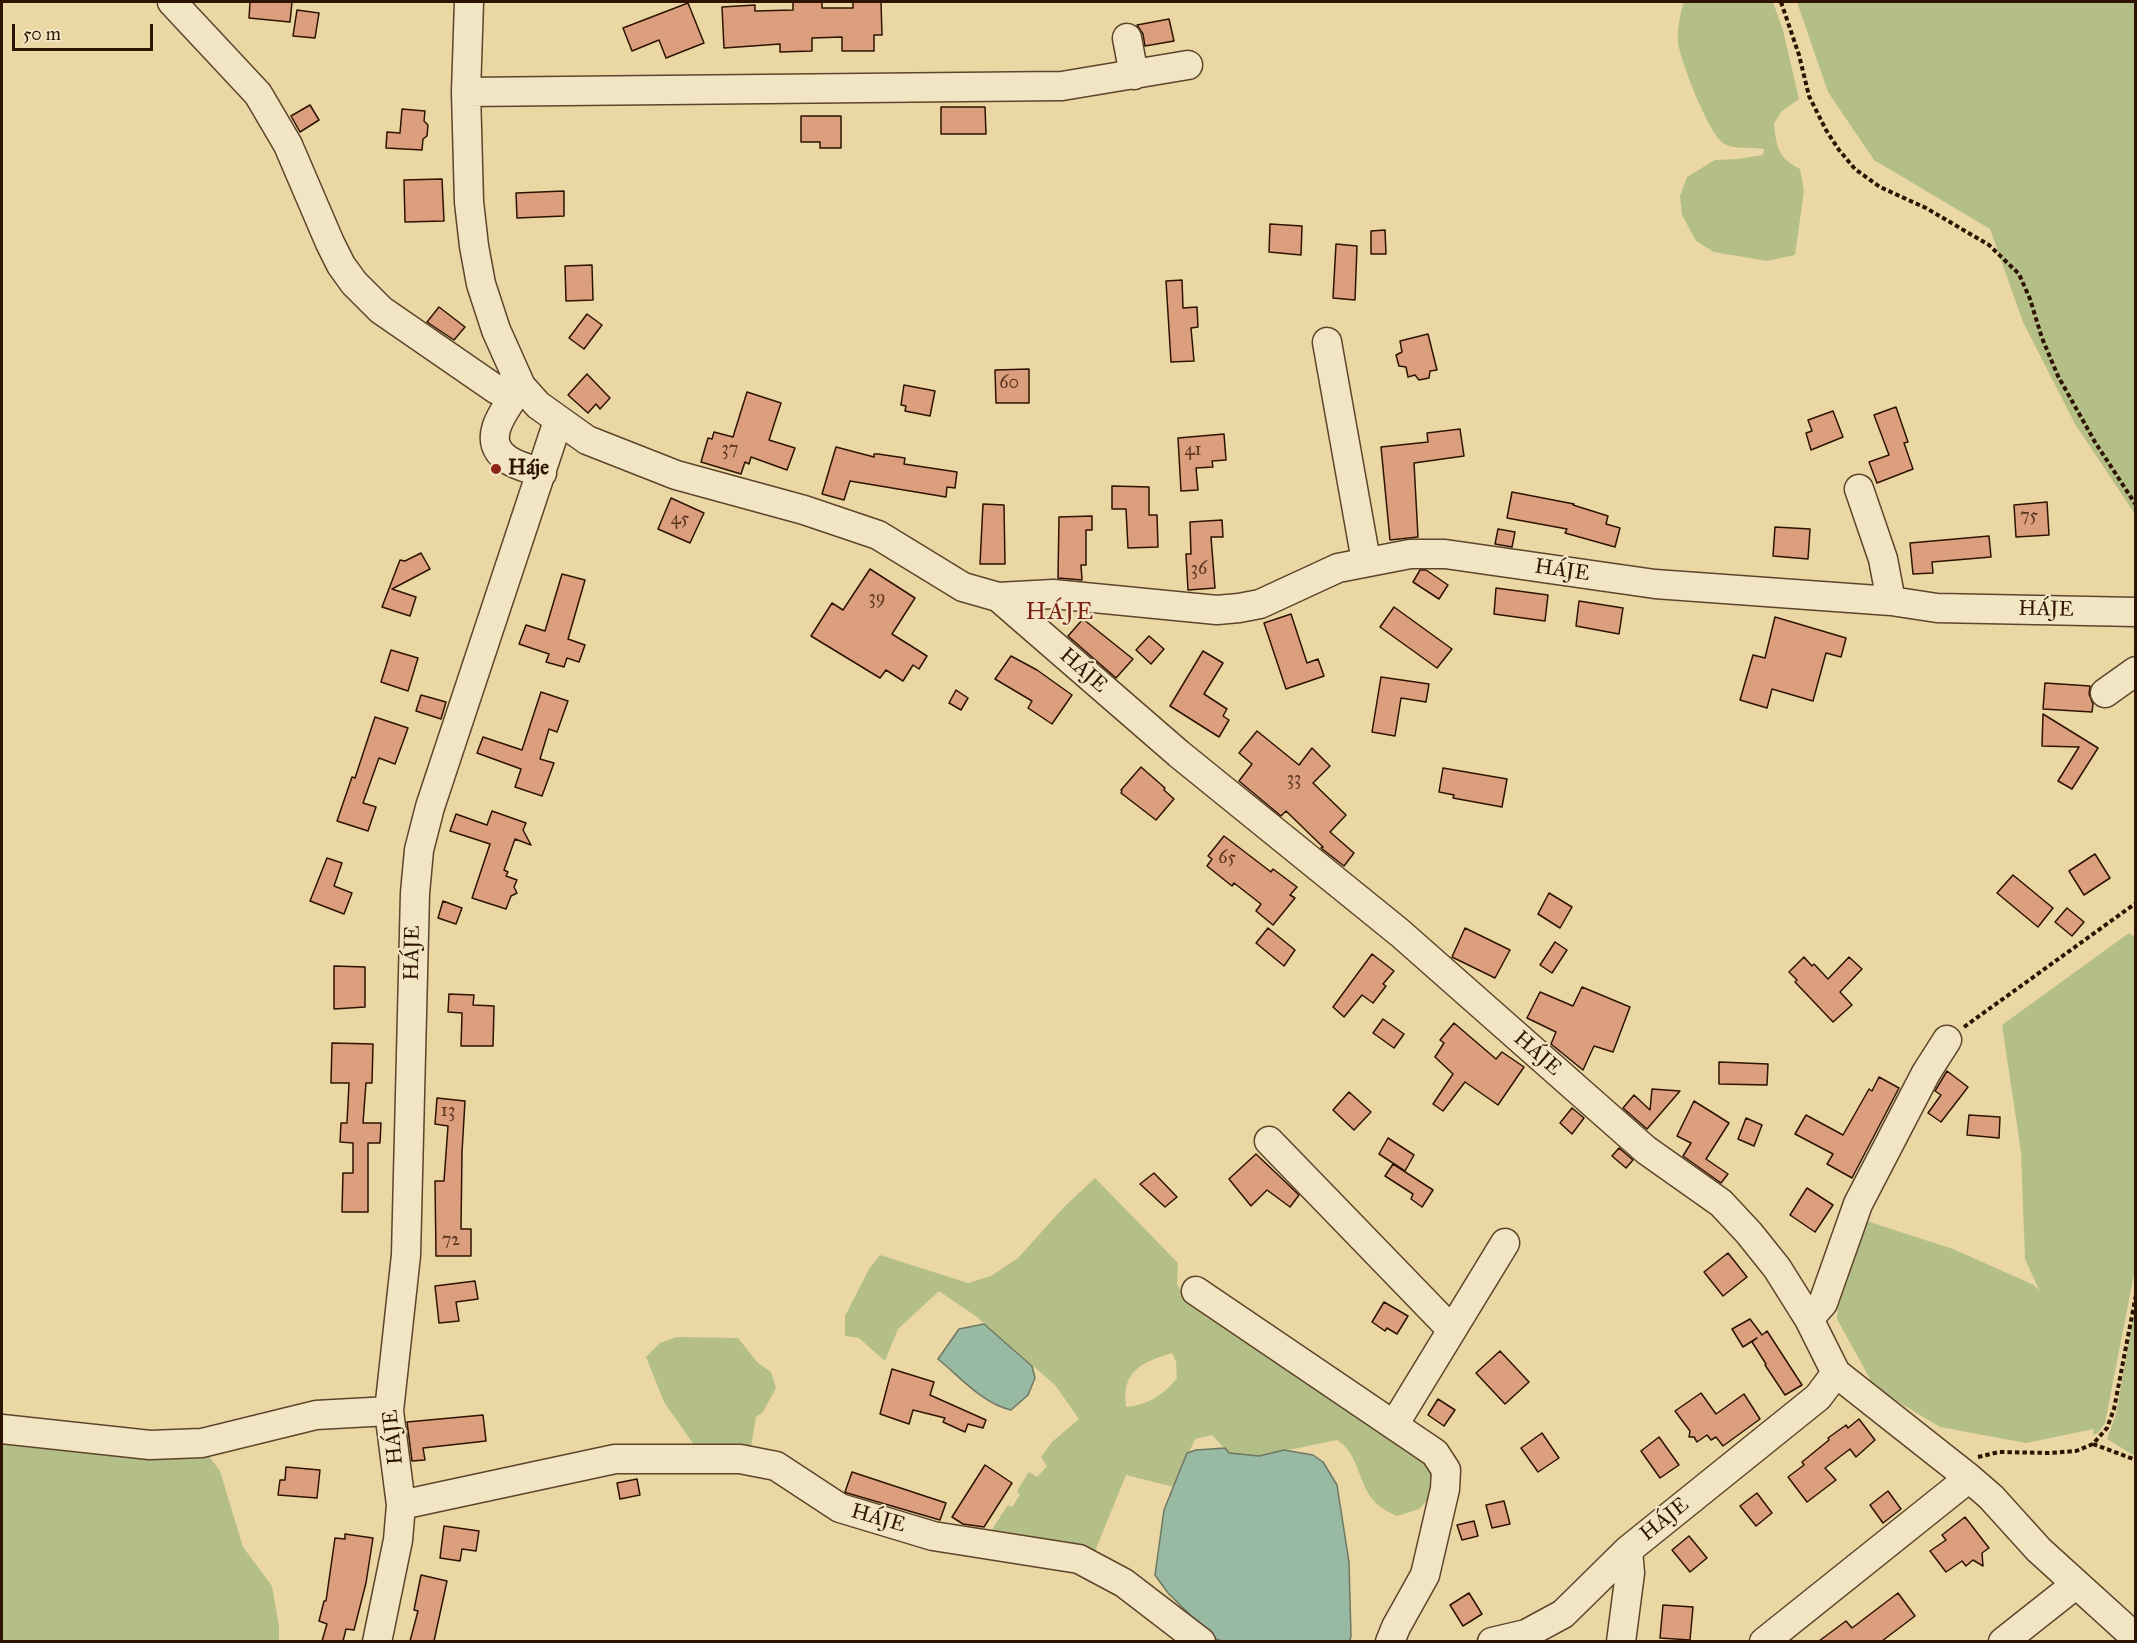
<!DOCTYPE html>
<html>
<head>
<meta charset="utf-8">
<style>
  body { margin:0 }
  #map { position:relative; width:2137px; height:1643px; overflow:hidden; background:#ead7a4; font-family:"IM FELL Great Primer",serif }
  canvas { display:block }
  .frame { position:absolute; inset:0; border:3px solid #2e1301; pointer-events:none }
  .scale { position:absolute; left:12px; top:24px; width:141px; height:27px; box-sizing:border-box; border:3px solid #2e1301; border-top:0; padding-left:8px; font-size:18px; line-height:21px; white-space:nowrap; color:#2e1301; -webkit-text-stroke:4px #f1e5c4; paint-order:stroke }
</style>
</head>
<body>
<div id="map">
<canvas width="2137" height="1643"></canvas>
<div class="frame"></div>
<div class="scale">50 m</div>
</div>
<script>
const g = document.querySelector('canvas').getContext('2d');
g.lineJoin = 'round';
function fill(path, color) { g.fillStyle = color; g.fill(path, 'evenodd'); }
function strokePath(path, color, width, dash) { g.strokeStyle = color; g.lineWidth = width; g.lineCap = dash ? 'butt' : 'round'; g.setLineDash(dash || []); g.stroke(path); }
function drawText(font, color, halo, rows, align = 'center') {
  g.font = font + ' "IM FELL Great Primer",serif'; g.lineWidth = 4.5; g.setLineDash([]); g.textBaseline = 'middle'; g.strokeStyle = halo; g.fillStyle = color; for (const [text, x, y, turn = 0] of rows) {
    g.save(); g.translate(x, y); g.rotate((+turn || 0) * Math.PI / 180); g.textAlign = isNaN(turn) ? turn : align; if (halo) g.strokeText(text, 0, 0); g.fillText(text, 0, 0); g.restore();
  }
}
const green = new Path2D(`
  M1684,2H1773L1783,30L1799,99L1782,111L1774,123C1776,146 1778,158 1800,169L1804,191L1795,255L1767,261L1714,252L1696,241L1682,215L1680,196L1687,177L1715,160L1738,159L1763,155L1764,149C1752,147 1733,150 1723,143C1708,132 1681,62 1678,43C1677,31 1680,12 1684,2Z
  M1797,2H2135V514L2075,424L2023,322L1990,229L1874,160L1828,92Z
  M2129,933L2136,938L2135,1269L2105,1423L2098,1433L2093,1435L2094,1429L2026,1443L1940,1427L1875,1388L1837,1319L1840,1273L1854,1217L1953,1249L2034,1285L2040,1292L2025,1259L2021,1152L2002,1025Z
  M1095,1178L1178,1263L1177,1284L1184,1296L1432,1464L1433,1494L1419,1509L1397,1516C1388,1512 1380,1508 1373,1500C1358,1482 1358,1452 1337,1440L1259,1456L1229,1453L1212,1435L1195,1439L1174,1487L1126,1475L1093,1556L985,1540L1008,1505L1012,1507L1020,1495L1017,1491L1029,1472L1037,1477L1047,1466L1041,1457L1052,1442L1079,1419L1055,1385L977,1317L939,1291L898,1329L885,1361L859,1338L845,1336V1316L869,1269L880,1255L968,1283L991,1276L1018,1258L1064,1207ZM1172,1353L1176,1362L1177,1378C1164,1395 1147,1405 1126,1407C1121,1371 1142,1362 1172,1353Z
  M2135,1308L2136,1455L2135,1456L2107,1439L2116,1414Z
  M677,1337L738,1338L758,1363L771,1372L776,1388L763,1412L756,1417L750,1452H699L664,1402L646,1357L660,1343Z
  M2,1439L208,1455L220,1471L243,1547L272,1586L279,1626V1641L2,1642Z`);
const water = new Path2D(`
  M984,1324L1032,1366L1035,1378L1028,1395L1011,1410C983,1404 960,1377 938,1359L959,1329Z
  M1225,1448L1229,1453L1259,1456L1284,1450L1313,1455L1323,1462L1337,1485L1349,1562L1351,1637L1349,1642L1222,1641L1213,1638L1168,1593L1155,1575L1164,1510L1187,1453L1196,1450Z`);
const building = new Path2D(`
  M250,2H292L290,22L249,18Z
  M793,2H822V8H853V2H881L882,35H874V51H842V37L812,38V51L780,52V44L724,48L722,7L755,5V11L793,10Z
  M688,3L704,43L666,58L659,40L632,51L623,28Z
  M297,10L319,13L315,38L293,36Z
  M1169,19L1174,41L1145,46L1143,34L1137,25Z
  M310,105L319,120L300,132L291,116Z
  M941,107H985L986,134H941Z
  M402,109L425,111L424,121L428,125L427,136L423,139L422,150L386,148L387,132L400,133Z
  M801,116H841V148H820V142H801Z
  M442,179L444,221L405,222L404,180Z
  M564,191V216L517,218L516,193Z
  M1270,224L1302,226L1301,255L1269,252Z
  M1385,230L1386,254H1371V231Z
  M1336,244L1357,246L1355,300L1333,298Z
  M592,265L593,300L566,301L565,266Z
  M1182,280L1183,308L1197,307L1198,327L1191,328L1194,361L1171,362L1166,281Z
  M439,307L465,327L454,340L427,322Z
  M587,314L602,325L584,349L569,338Z
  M1428,334L1437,370L1430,371L1429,378L1419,380L1415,375L1408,377L1406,367L1399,366L1396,355L1402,352L1400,341Z
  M1029,369V403H996L995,370Z
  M587,374L610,398L600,409L596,404L588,413L568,395Z
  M904,385L935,391L930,416L905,411L906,406L901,405Z
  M747,392L781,403L769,440L795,448L787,470L751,457L749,464L745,462L741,474L701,462L708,438L712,439L714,432L733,437Z
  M1896,407L1908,442L1904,443L1913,469L1877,483L1869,462L1889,455L1874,415Z
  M1833,411L1843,437L1811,450L1806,433L1812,431L1808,420Z
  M1460,429L1464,456L1414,463L1418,537L1390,540L1381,447L1428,442L1427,433Z
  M1224,434L1226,460L1212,461L1213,467L1196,468L1198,490L1181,491L1178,438Z
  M836,447L874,457V454H878L905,458L904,464L957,472L955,488L947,487L946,497L850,481L844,500L822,494Z
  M1112,486L1149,487V515H1157L1158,547L1128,548L1126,509H1112Z
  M1512,492L1574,504L1573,505L1608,516L1606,524L1620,528L1615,547L1565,533L1567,529L1507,518Z
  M671,498L704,513L690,543L658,529Z
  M2047,502L2049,535L2016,537L2014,505Z
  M983,504L1004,505L1005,564H980Z
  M1092,516V530H1086V565H1081L1082,580L1058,578L1059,517Z
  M1222,520L1223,537H1211L1215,588L1188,590L1186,554H1191L1190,522Z
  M1775,527L1810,529L1808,559L1773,556Z
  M1498,529L1515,532L1512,547L1495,544Z
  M1989,536L1991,557L1932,562L1933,573L1913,574L1910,543Z
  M421,553L430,569L392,589L416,597L410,616L382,607L400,560L405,561Z
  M870,569L915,598L892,634L927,656L919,669L913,665L903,681L886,670L880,678L811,636L832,603L843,610Z
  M1420,570H1426L1448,585L1439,599L1413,582Z
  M562,574L585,580L568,639L585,645L579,662L567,658L564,667L546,662L549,654L519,644L526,625L545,631Z
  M1496,588L1548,595L1545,621L1494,614Z
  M1579,601L1623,608L1619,634L1576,626Z
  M1394,607L1452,649L1437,668L1380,627Z
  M1291,614L1307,663L1318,659L1324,676L1286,689L1264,623Z
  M1775,617L1846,638L1841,657L1826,653L1813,701L1772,689L1767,708L1740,700L1753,655L1765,658Z
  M1083,619L1133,659L1116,678L1068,636Z
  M1149,636L1164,649L1151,664L1136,650Z
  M391,650L418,658L408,691L381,682Z
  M1203,651L1223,663L1204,694L1227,709L1223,716L1229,720L1219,737L1170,706Z
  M1011,656L1037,670L1072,695L1052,724L1028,708L1032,701L995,679Z
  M1381,677L1429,684L1426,702L1401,698L1395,736L1372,732Z
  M2045,683L2090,686L2089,694L2093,704L2092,712L2043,709Z
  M956,690L968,698L961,710L949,703Z
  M541,692L568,701L557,732L549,729L540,759L554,763L542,796L515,787L521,769L477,753L483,737L522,750Z
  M421,695L446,702L441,719L416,711Z
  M2043,714L2098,748L2072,789L2058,781L2079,747L2042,746Z
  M375,717L408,728L395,764L379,758L363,803L376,807L368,831L337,821L352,777L355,778Z
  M1257,731L1299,765L1312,748L1330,766L1313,783L1346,815L1330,832L1354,853L1344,866L1321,848L1323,847L1286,811L1281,816L1239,781L1252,764L1239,753Z
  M1141,767L1165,788L1164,790L1174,799L1156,820L1121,793L1122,791L1121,790Z
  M1443,768L1507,779L1502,807L1453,798L1454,795L1439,792Z
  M492,811L526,823L523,830L531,845L515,839L504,870L508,872L506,876L517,880L514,887L517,893L511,896L506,909L472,898L490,844L450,831L456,814L487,825Z
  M1224,836L1271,872L1273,869L1297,887L1290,895L1295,898L1273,925L1256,911L1261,904L1234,883L1232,886L1207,866L1212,859L1208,856Z
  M2095,854L2110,878L2084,895L2069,871Z
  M327,858L342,863L334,886L352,893L344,914L310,901Z
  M2013,875L2053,908L2038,927L1997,893Z
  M1549,893L1572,907L1560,928L1538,914Z
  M443,901L462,908L456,924L438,918Z
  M2067,908L2084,922L2072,936L2055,922Z
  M1268,928L1295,950L1284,966L1256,943Z
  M1465,928L1510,950L1495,978L1452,957Z
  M1555,942L1567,950L1552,973L1540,965Z
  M1372,954L1394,971L1383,984L1386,986L1373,1003L1362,995L1344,1017L1333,1007Z
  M1804,957L1812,966L1814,964L1828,979L1849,957L1862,969L1840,992L1852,1005L1833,1022L1795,982L1797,980L1789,972Z
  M334,966L365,967V1007L334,1009Z
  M1582,987L1630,1007L1613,1052L1594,1046L1583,1070L1551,1044L1556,1032L1527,1018L1540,992L1573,1006Z
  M449,994L474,995L473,1005L494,1006L493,1046H461L462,1013L448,1012Z
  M1383,1019L1404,1034L1394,1048L1373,1033Z
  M1454,1023L1496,1059L1502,1052L1524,1067L1498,1105L1465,1082L1443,1111L1433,1104L1453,1074L1435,1057L1444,1043L1440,1040Z
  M332,1043L373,1044L372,1083H366L363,1123H381L380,1143H368V1212H342L343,1173H353V1143L340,1142L341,1123H347L349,1083H331Z
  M1719,1062L1768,1064L1767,1085L1719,1084Z
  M1947,1071L1968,1087L1941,1122L1928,1113L1941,1095L1935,1091Z
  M1879,1077L1899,1088L1852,1178L1827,1164L1833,1154L1795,1134L1806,1115L1843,1135L1869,1089L1872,1091Z
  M1652,1089L1680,1091L1647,1129L1623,1108L1634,1095L1650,1110Z
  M1349,1092L1371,1112L1354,1130L1333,1110Z
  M437,1098L465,1101L462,1152L461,1229H471V1256H436L435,1181H444L448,1126L435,1124Z
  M1694,1101L1729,1123L1706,1159L1728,1174L1721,1183L1683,1156L1691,1143L1677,1136Z
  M1572,1108L1584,1118L1572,1134L1560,1123Z
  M1969,1115L2000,1117L1999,1138L1967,1135Z
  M1746,1118L1762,1125L1754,1146L1738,1139Z
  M1388,1138L1414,1155L1405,1171L1379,1154Z
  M1619,1148L1633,1160L1626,1168L1612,1156Z
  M1256,1154L1299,1195L1290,1207L1267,1190L1251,1206L1229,1179Z
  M1393,1164L1433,1190L1422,1207L1411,1199L1413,1194L1385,1176Z
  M1154,1173L1177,1197L1165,1207L1140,1184Z
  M1807,1188L1833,1205L1815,1232L1790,1215Z
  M1728,1253L1747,1277L1723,1296L1704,1272Z
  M475,1281L478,1299L456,1302L459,1321L439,1323L435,1286Z
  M1384,1302L1408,1316L1397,1334L1387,1328L1385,1331L1372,1322Z
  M1750,1319L1762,1335L1767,1331L1802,1385L1785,1395L1765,1365L1766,1364L1752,1342L1757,1338L1743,1347L1732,1329Z
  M1500,1351L1529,1382L1505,1404L1476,1373Z
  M892,1369L934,1382L930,1395L986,1420L983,1428L968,1424L965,1432L943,1422L945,1418L913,1410L909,1424L880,1414Z
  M1701,1393L1716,1414L1744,1394L1760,1419L1723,1446L1716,1437L1711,1440L1707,1435L1697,1442L1694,1437H1689L1690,1431L1675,1411Z
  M1438,1399L1455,1410L1444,1426L1428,1415Z
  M483,1415L486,1441L423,1448L425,1460L412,1461L407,1422Z
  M1859,1419L1875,1440L1856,1457L1850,1449L1825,1468L1836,1480L1807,1502L1788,1477L1804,1465L1802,1462L1829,1440L1828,1438L1846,1425L1848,1428Z
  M1542,1433L1559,1458L1538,1472L1521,1448Z
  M1659,1437L1679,1465L1660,1478L1641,1451Z
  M985,1465L1012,1483L984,1527L963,1524L952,1517Z
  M286,1467L320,1470L317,1498L278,1495L280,1480H285Z
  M852,1472L946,1503L940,1520L847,1493L845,1492Z
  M637,1479L640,1495L620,1499L617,1483Z
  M1888,1491L1901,1509L1883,1523L1870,1505Z
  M1757,1493L1772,1513L1756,1526L1740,1506Z
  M1504,1501L1510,1524L1492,1528L1486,1505Z
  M1965,1517L1989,1548L1982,1553L1983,1566L1973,1560L1966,1566L1962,1561L1946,1572L1930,1551L1946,1540L1942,1535Z
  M1474,1521L1478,1536L1462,1540L1457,1525Z
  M444,1526L479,1531L476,1551L462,1549L460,1561L440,1558Z
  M345,1534L373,1538L366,1583L354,1630L346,1629L343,1641H322L327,1624L319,1621L324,1601H326L335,1538L345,1539Z
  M1689,1536L1707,1558L1690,1572L1672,1550Z
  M421,1575L447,1581L434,1641H410L418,1611L414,1610Z
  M1469,1593L1482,1614L1463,1626L1450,1605Z
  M1898,1593L1915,1616L1882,1641H1819L1846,1621L1852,1628Z
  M1663,1605L1693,1607L1690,1640L1660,1638Z`);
const path = new Path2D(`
  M1781,2L1799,55L1809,96L1826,130L1839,150L1855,169L1880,187L1926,208L1989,245L2019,274L2030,299L2042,338L2058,376L2095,442L2136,505
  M1964,1027L2136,903
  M2093,1444L2136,1460
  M1978,1457L1999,1452L2049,1453L2076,1451L2093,1444L2107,1428L2114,1409L2136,1295`);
const minor = new Path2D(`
  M172,2L258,94L288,145L330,243L341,265L354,283L381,310L497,390L521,386
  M469,2L466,92L469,202L474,246L481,284L496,330L521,386L538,405L587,440L676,475L804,510L878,535L963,587L998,597L1053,594L1217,610L1239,608L1260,604L1338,568L1410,554H1445L1655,584L1891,601L1937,608L2136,612
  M1127,38L1134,75
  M466,92L1062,86L1188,65
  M1327,342L1366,561
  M521,386C508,406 478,439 507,459C516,466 531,469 542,473
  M1859,489L1883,559L1891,601
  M998,597L1179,754L1400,933L1646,1150L1721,1203L1749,1233L1777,1268L1809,1319L1836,1373L1969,1478L1991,1497L2039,1550L2136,1638
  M2105,693L2136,671
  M1269,1141L1452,1330
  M1196,1291L1435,1453L1446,1470L1445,1489L1425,1575L1396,1627L1390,1642
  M1809,1319L1823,1303L1858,1204L1926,1073L1947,1040
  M1394,1425L1505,1243
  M2,1429L150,1445L202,1443L316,1415L389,1411
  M401,1505L615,1459H740L776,1466L840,1508L933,1536L1079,1559L1124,1583L1201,1642
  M377,1642L398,1540L401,1505L389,1411L406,1255L415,893L419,850L430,807L558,421
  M1492,1642L1526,1634L1563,1614L1628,1550L1818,1397L1836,1373
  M1621,1642L1630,1573L1628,1550
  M1764,1642L1969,1478
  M2003,1642L2075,1585`);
const markers = [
  [496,469,6,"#8f2418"]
];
const numberNames = [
  ["60",1009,384],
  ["37",730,450],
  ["41",1193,451],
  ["75",2029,517],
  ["45",680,520],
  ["36",1199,570],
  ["39",877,599],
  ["33",1294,780],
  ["65",1227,859],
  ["13",448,1112],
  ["72",451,1241]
];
const poiNames = [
  ["Háje",508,469]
];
const streetNames = [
  ["HÁJE",1562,571,8],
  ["HÁJE",2046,610,1],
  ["HÁJE",1083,671,41],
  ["HÁJE",413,953,-89],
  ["HÁJE",1537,1054,41],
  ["HÁJE",394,1437,-96],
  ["HÁJE",878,1519,16],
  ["HÁJE",1665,1520,-39]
];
const quarterNames = [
  ["HÁJE",1060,613]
];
fill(green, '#b4bf87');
fill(water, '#98baa3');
strokePath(water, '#6e7762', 1.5);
fill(building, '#dc9f7e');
strokePath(building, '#2e1301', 1.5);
strokePath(minor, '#5d442a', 31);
strokePath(path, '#2e1301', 4, [4.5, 3]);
strokePath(minor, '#f1e5c4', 28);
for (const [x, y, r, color] of markers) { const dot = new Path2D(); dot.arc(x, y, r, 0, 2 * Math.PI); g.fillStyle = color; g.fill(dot); strokePath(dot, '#f1e5c4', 2); }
drawText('18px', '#5a3620', null, numberNames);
drawText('bold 21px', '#2e1301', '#f1e5c4', poiNames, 'left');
drawText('21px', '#2e1301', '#f1e5c4', streetNames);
g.letterSpacing = '1.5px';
drawText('24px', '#7a1f14', '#f1e5c4', quarterNames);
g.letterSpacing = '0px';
</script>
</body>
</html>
